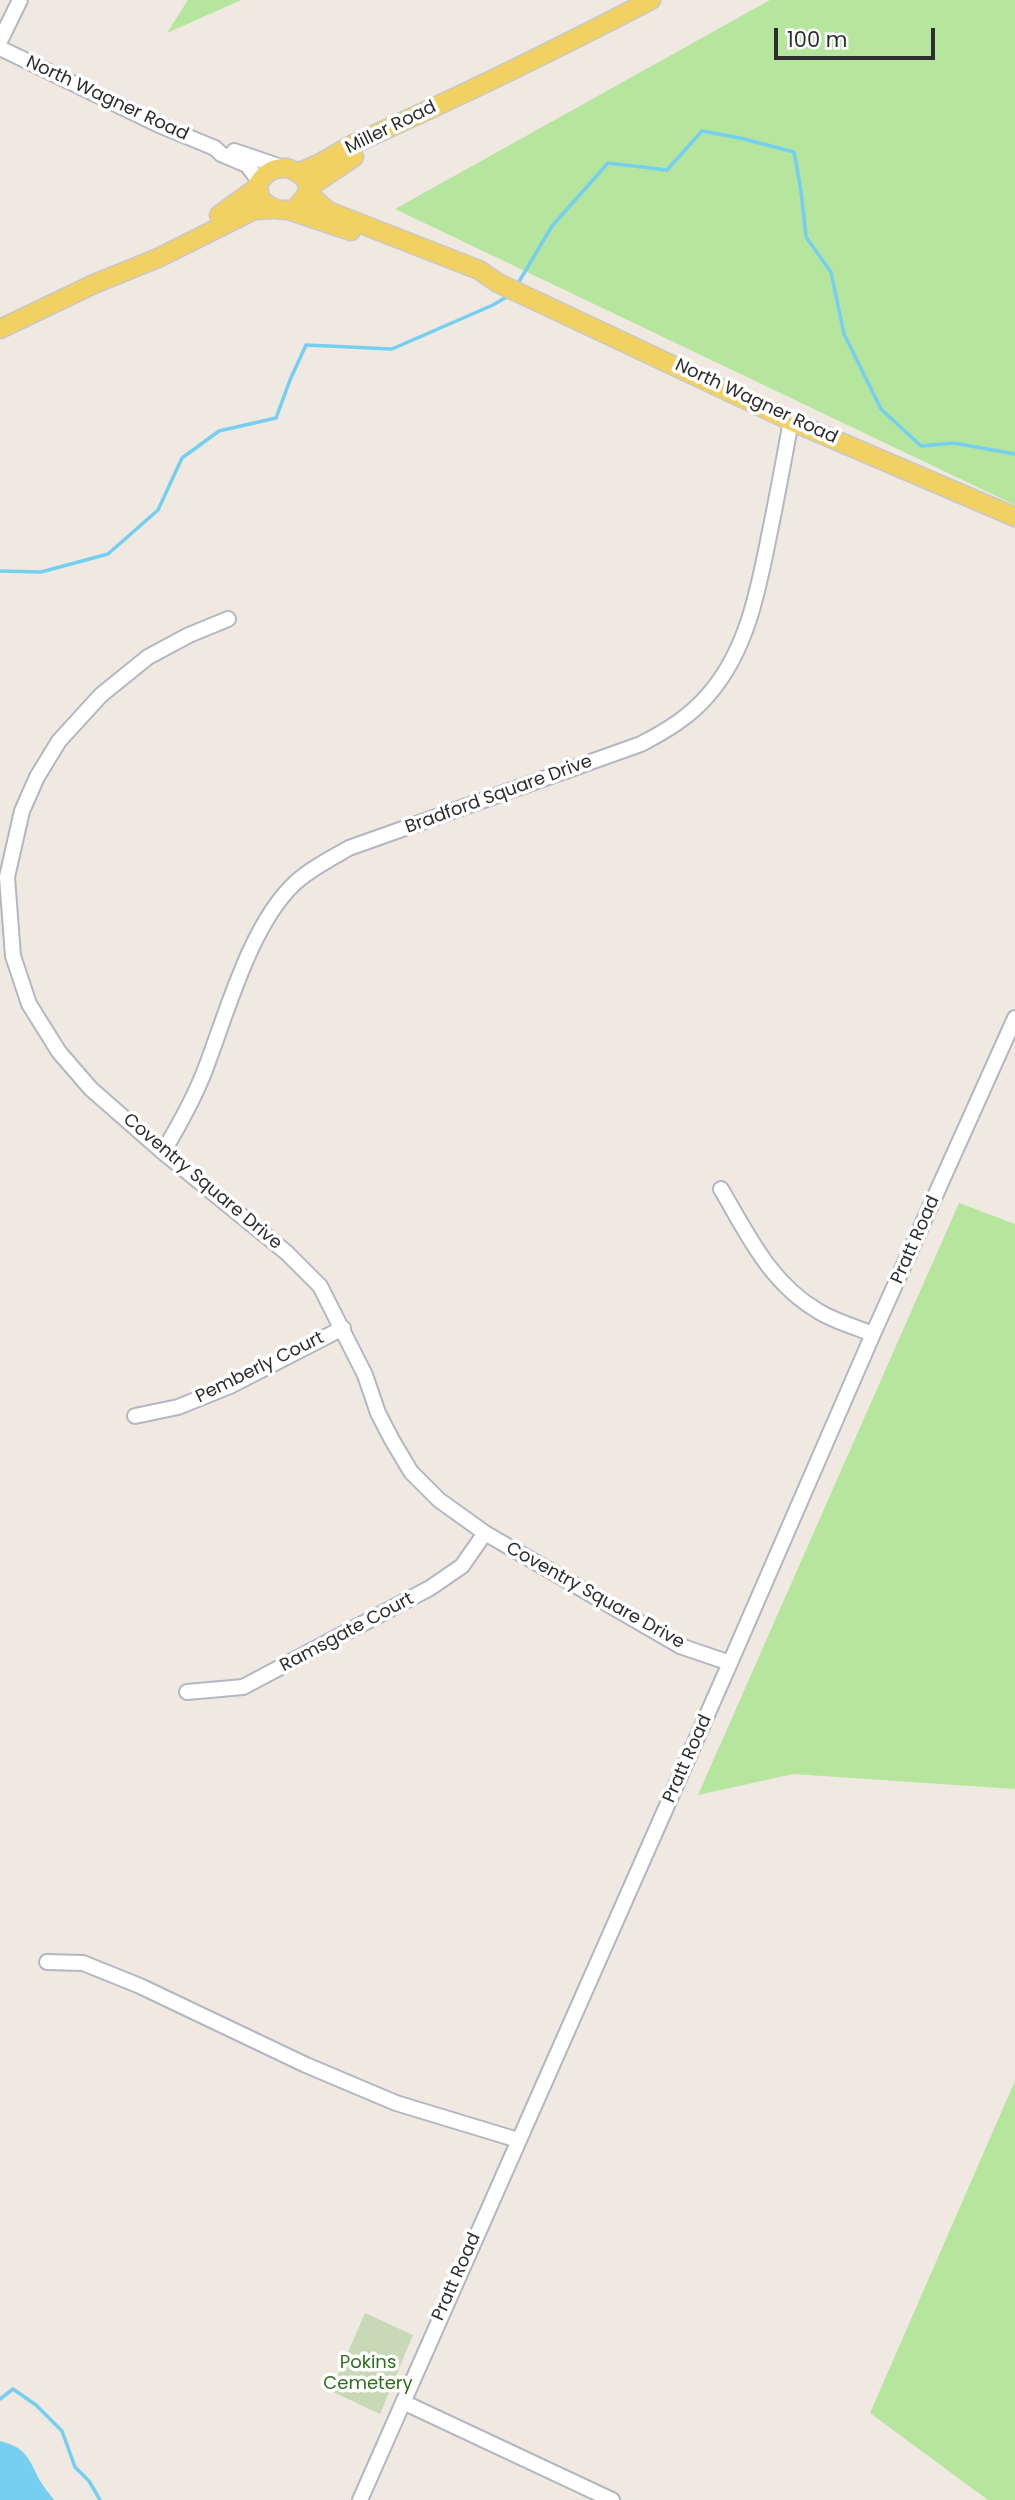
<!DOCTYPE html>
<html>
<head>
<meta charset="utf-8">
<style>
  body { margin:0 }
  #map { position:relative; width:1015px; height:2500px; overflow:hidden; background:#efe9e1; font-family:Poppins,sans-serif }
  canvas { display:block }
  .scale { position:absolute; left:774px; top:28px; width:161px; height:32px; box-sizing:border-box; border:4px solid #2e2e2e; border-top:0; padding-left:9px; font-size:21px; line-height:24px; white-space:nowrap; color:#2e2e2e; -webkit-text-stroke:5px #fff; paint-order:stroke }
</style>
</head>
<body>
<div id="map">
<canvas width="1015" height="2500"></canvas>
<div class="scale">100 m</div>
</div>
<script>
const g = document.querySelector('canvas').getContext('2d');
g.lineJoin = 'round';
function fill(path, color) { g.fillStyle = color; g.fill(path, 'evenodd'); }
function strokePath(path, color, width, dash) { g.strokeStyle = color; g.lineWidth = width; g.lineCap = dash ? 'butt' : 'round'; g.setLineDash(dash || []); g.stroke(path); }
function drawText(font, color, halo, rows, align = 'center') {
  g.font = font + ' Poppins,sans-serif'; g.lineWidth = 7; g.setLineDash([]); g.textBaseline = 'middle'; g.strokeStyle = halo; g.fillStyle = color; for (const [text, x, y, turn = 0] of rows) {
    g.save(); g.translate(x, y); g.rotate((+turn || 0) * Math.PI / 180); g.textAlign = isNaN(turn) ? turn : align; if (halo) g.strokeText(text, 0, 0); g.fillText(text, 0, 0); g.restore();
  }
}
const green = new Path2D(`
  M188,0H241L167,33Z
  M770,0H1015V505L395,209Z
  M959,1203L1015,1224V1789L793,1774L698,1795Z
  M1015,2081V2500H988L870,2413Z`);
const cemetery = new Path2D(`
  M365,2313L413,2335L380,2414L331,2391Z`);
const water = new Path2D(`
  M0,2441C24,2447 28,2456 38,2477C42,2485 49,2493 54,2500H0Z`);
const stream = new Path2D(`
  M517,285L552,226L608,163L667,170L702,131L740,138L794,152L801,191L806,237L831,272L844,334L881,409L921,446L954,443L1015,454
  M0,571L41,572L108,554L158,510L182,458L219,431L276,418L290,380L306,345L392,349L493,305L508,296
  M0,2399L13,2389L36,2405L62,2431L75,2467L89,2481L100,2500`);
const minor = new Path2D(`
  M0,41L20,0
  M0,48L159,125L215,148L221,154L247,165L260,182
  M234,151L284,168
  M228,619L189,635L148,657L101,695L59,741L37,777L22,811L7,877L13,956L29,1004L59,1052L91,1089L163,1152L287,1253L320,1286L365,1375L378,1413L392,1440L411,1472L439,1500L485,1533L680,1646L730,1663
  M163,1152C178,1127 192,1102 203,1075C226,1017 249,926 295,883C310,869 330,859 349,848L641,744C666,731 691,716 709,694C747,650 758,591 769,536C777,498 784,459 791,421
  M721,1189C748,1235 770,1283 818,1311C834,1321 855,1327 873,1334
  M135,1416L178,1407L230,1386L343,1328
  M187,1692L243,1687L430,1588L462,1566L485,1533
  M47,1962L83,1963L140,1986L306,2065L396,2103L518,2140
  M403,2402L612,2500
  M360,2500L730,1663L873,1334L1015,1018`);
const major = new Path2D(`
  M287,168C300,172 309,178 308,193L295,209C280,212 270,209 260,198L258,184C265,173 273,167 287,168Z
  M298,172C320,167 339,150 360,141C459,97 555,50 651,0
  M308,188L354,157
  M308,193L328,211L479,270L498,283L791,421L1015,517
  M288,210L351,231
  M219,215L258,187
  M0,329L94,284L158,258L246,214L255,210L274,209`);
const streetNames = [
  ["North Wagner Road",107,99,25],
  ["Miller Road",391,128,-26],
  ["North Wagner Road",756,402,25],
  ["Bradford Square Drive",499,795,-20],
  ["Coventry Square Drive",202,1182,40],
  ["Pratt Road",916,1240,-66],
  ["Pemberly Court",260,1368,-26],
  ["Coventry Square Drive",595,1596,29],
  ["Ramsgate Court",347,1633,-28],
  ["Pratt Road",688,1759,-66],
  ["Pratt Road",457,2277,-66]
];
const parkNames = [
  ["Pokins",368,2363],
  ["Cemetery",368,2384]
];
fill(green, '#b6e59e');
fill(cemetery, '#c8d9b8');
fill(water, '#75cff0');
strokePath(stream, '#75cff0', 3.5);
strokePath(minor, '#b4b7c1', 18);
strokePath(major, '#c9c9c9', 21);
strokePath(minor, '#fff', 14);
strokePath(major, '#f2d163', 18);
drawText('18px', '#2e2e2e', '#fff', streetNames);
drawText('18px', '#2c6e1b', '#fff', parkNames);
</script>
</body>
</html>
